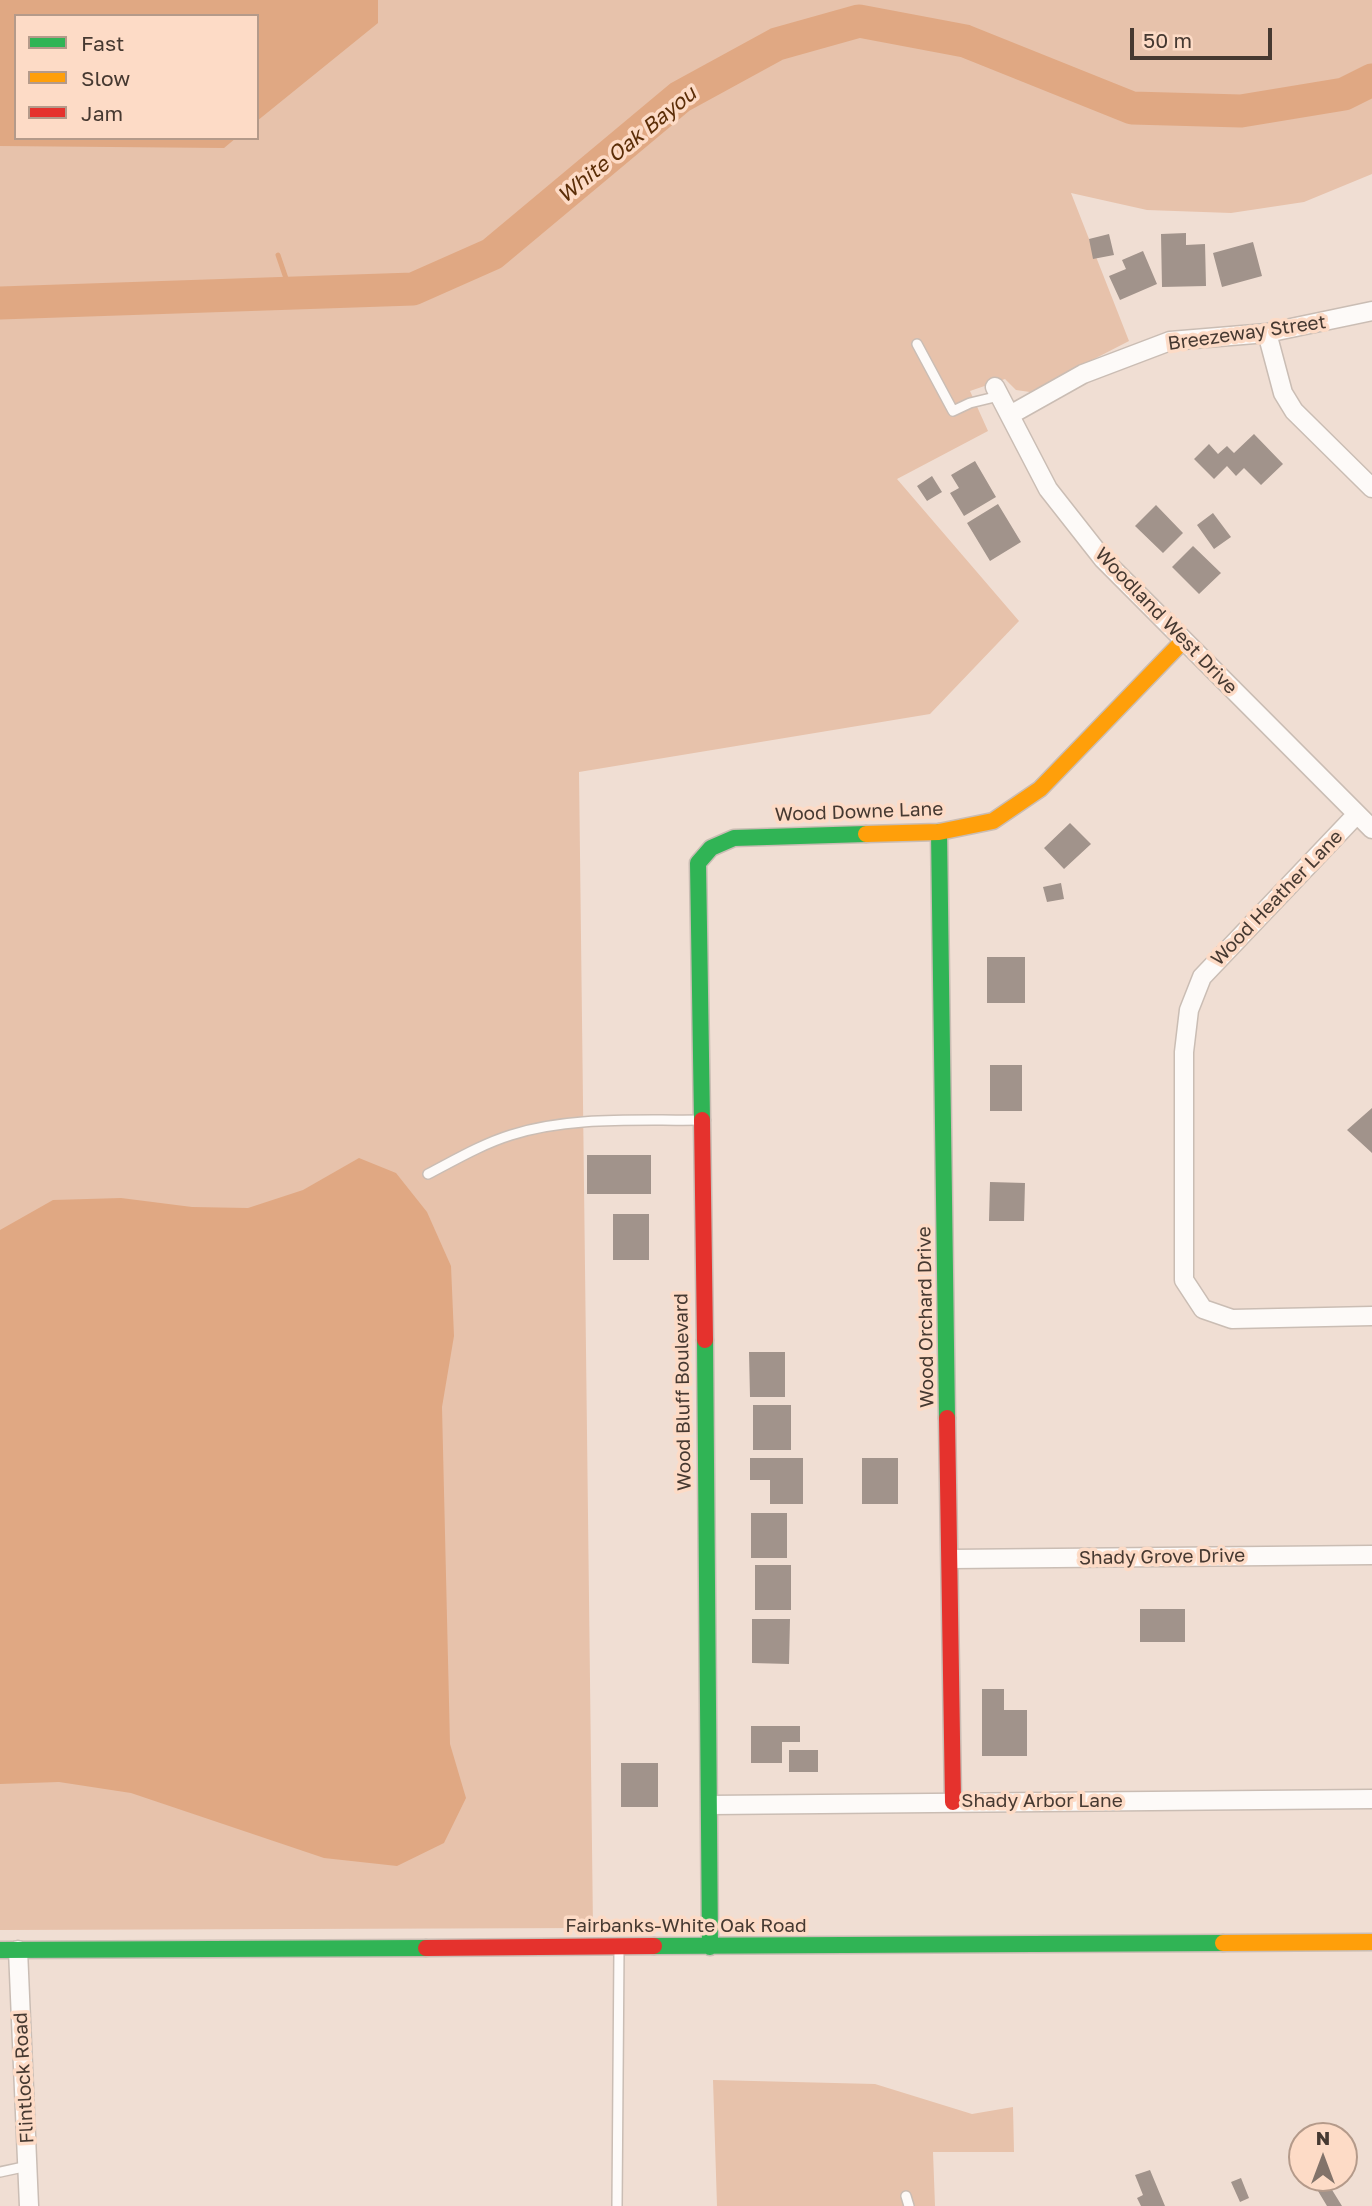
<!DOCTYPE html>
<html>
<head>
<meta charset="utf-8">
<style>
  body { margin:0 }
  #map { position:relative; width:1372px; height:2206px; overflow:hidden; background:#f0ded3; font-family:"Golos Text",sans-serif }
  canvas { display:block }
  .legend { position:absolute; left:14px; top:14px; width:245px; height:126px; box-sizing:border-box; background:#fddbc6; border:2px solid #b49a8a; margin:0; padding:9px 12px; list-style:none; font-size:21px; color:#463931 }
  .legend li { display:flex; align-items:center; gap:14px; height:35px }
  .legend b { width:35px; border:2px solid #b49a8a }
  .north { position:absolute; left:1288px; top:2122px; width:70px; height:70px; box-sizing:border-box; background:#fddbc6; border:2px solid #b49a8a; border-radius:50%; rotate:0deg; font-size:19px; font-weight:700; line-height:28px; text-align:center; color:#463931 }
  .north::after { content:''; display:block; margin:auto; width:24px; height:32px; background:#82736a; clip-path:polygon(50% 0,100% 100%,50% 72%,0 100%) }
  .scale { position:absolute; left:1130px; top:28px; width:142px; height:32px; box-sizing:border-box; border:4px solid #463931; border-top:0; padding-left:9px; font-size:21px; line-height:24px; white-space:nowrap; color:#463931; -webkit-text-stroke:5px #fddbc6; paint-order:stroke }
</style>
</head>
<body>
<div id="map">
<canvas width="1372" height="2206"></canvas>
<ul class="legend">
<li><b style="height:9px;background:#30b455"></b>Fast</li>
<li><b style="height:9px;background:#ff9f0a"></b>Slow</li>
<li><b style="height:9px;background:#e5322d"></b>Jam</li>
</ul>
<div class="north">N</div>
<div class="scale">50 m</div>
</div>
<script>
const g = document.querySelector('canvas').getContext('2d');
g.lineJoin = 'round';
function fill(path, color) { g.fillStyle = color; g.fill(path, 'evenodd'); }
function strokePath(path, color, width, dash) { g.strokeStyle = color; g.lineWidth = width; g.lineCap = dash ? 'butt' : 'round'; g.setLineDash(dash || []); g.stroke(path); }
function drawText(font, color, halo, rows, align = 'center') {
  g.font = font + ' "Golos Text",sans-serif'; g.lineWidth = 7; g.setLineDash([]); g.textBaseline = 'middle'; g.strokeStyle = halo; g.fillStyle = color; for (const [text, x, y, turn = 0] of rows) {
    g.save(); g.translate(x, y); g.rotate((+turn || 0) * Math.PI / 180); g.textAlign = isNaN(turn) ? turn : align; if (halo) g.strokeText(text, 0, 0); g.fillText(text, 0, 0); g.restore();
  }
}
const green = new Path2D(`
  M0,0H1372V174L1304,202L1231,213L1147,210L1071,193L1129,341L1030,392L1016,390L1005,379L970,391L988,431L897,479L1019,621L930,714L579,772L593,1928L0,1930ZM16,16H257V138H16Z
  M713,2080L875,2084L972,2114L1013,2107L1014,2152H933L935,2206H717Z`);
const water = new Path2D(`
  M0,0H378V23L257,121V16H16V138H236L224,148L0,146Z
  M359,1158L396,1173L427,1212L451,1266L454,1336L442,1407L450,1744L466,1798L444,1843L397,1866L324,1858L131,1793L59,1782L0,1784V1230L53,1200L121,1198L192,1207L248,1208L303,1190Z`);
const stream = new Path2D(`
  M278,255L291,293`);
const river = new Path2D(`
  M0,303L413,289L492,254L680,97L777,44L859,21L965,41L1132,108L1241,111L1344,94L1372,80`);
const building = new Path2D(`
  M1186,233V245L1205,244L1206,286L1162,287L1161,234Z
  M1109,234L1114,255L1093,259L1089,239Z
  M1253,242L1262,276L1222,287L1213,253Z
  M1143,251L1157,284L1120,300L1109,276L1126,269L1122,260Z
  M1254,434L1283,464L1261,485L1244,468L1236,476L1227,466L1214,479L1194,459L1209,444L1218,454L1227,446L1234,453Z
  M975,461L996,497L964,516L950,493L959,488L951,475Z
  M932,476L942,492L927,501L917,486Z
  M998,504L1021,542L990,561L967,523Z
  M1156,505L1183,533L1163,553L1135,526Z
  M1213,513L1231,537L1214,549L1197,525Z
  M1193,546L1221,573L1199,594L1172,567Z
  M1070,823L1091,844L1064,869L1044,848Z
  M1061,883L1064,899L1047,902L1043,887Z
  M987,957H1025V1003H987Z
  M990,1065H1022V1111H990Z
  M1372,1108V1153L1347,1130Z
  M587,1155H651V1194H587Z
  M990,1182L1025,1183L1024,1221H989Z
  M613,1214H649V1260H613Z
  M749,1352H785V1397H750Z
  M753,1405H791V1450H753Z
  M750,1458H803V1504H770V1480H750Z
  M862,1458H898V1504H862Z
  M751,1513H787V1558H751Z
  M755,1565H791V1610H755Z
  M1140,1609H1185V1642H1140Z
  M752,1619H790L789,1664L752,1663Z
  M982,1689H1004V1710H1027V1756H982Z
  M751,1726H800V1742H782V1763H751Z
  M789,1750H818V1772H789Z
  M621,1763H658V1807H621Z
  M1150,2170L1165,2206H1141L1137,2198L1143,2195L1135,2175Z
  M1241,2178L1249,2198L1240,2202L1231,2182Z
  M1329,2185L1342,2206H1327L1318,2191Z`);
const lane = new Path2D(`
  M917,344L953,411L970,403L999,396
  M428,1174C455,1160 482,1144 511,1135C571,1116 638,1121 700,1120
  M0,2172L28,2166
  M906,2196L909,2206
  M617,2206L619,1949`);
const street = new Path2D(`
  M1267,333L1283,393L1294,411L1372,488
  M995,387L1048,489L1103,559L1372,829
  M1010,415L1083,374L1170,341L1267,333L1372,311
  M1357,814L1202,977L1189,1010L1184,1052V1280L1203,1309L1232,1319L1372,1316
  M951,1559L1372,1555
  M711,1805L1372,1799
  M18,1950L29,2206`);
const fast = new Path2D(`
  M939,832L947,1418
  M702,1120L698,863L711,848L734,838L866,834
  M705,1340L710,1947
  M654,1946L1223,1943
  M0,1950L426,1948`);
const slow = new Path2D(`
  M866,834L939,832L993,821L1040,789L1183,641
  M1223,1943L1372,1942`);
const jam = new Path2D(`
  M702,1120L705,1340
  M947,1418L953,1802
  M426,1948L654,1946`);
const streetNames = [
  ["Breezeway Street",1247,333,-8],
  ["Woodland West Drive",1166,621,46],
  ["Wood Downe Lane",859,812,-2],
  ["Wood Heather Lane",1277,898,-46],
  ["Wood Orchard Drive",926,1317,-91],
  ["Wood Bluff Boulevard",683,1392,-91],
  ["Shady Grove Drive",1162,1557,-1],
  ["Shady Arbor Lane",1042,1801],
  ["Fairbanks-White Oak Road",686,1926],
  ["Flintlock Road",24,2078,-93]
];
const waterNames = [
  ["White Oak Bayou",627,145,-39]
];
fill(green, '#e7c2ab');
fill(water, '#e0a883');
strokePath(stream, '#e0a883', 5);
strokePath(river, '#e0a883', 33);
fill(building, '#a1938b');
strokePath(lane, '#cabdb4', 12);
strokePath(street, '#cabdb4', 21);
strokePath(fast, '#cabdb4', 19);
strokePath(slow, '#cabdb4', 19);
strokePath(jam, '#cabdb4', 19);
strokePath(lane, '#fdfaf8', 9);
strokePath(street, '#fdfaf8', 18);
strokePath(fast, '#30b455', 16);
strokePath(slow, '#ff9f0a', 16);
strokePath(jam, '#e5322d', 16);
drawText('19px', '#463931', '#fddbc6', streetNames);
drawText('italic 21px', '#5c2e08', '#fddbc6', waterNames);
</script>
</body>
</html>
